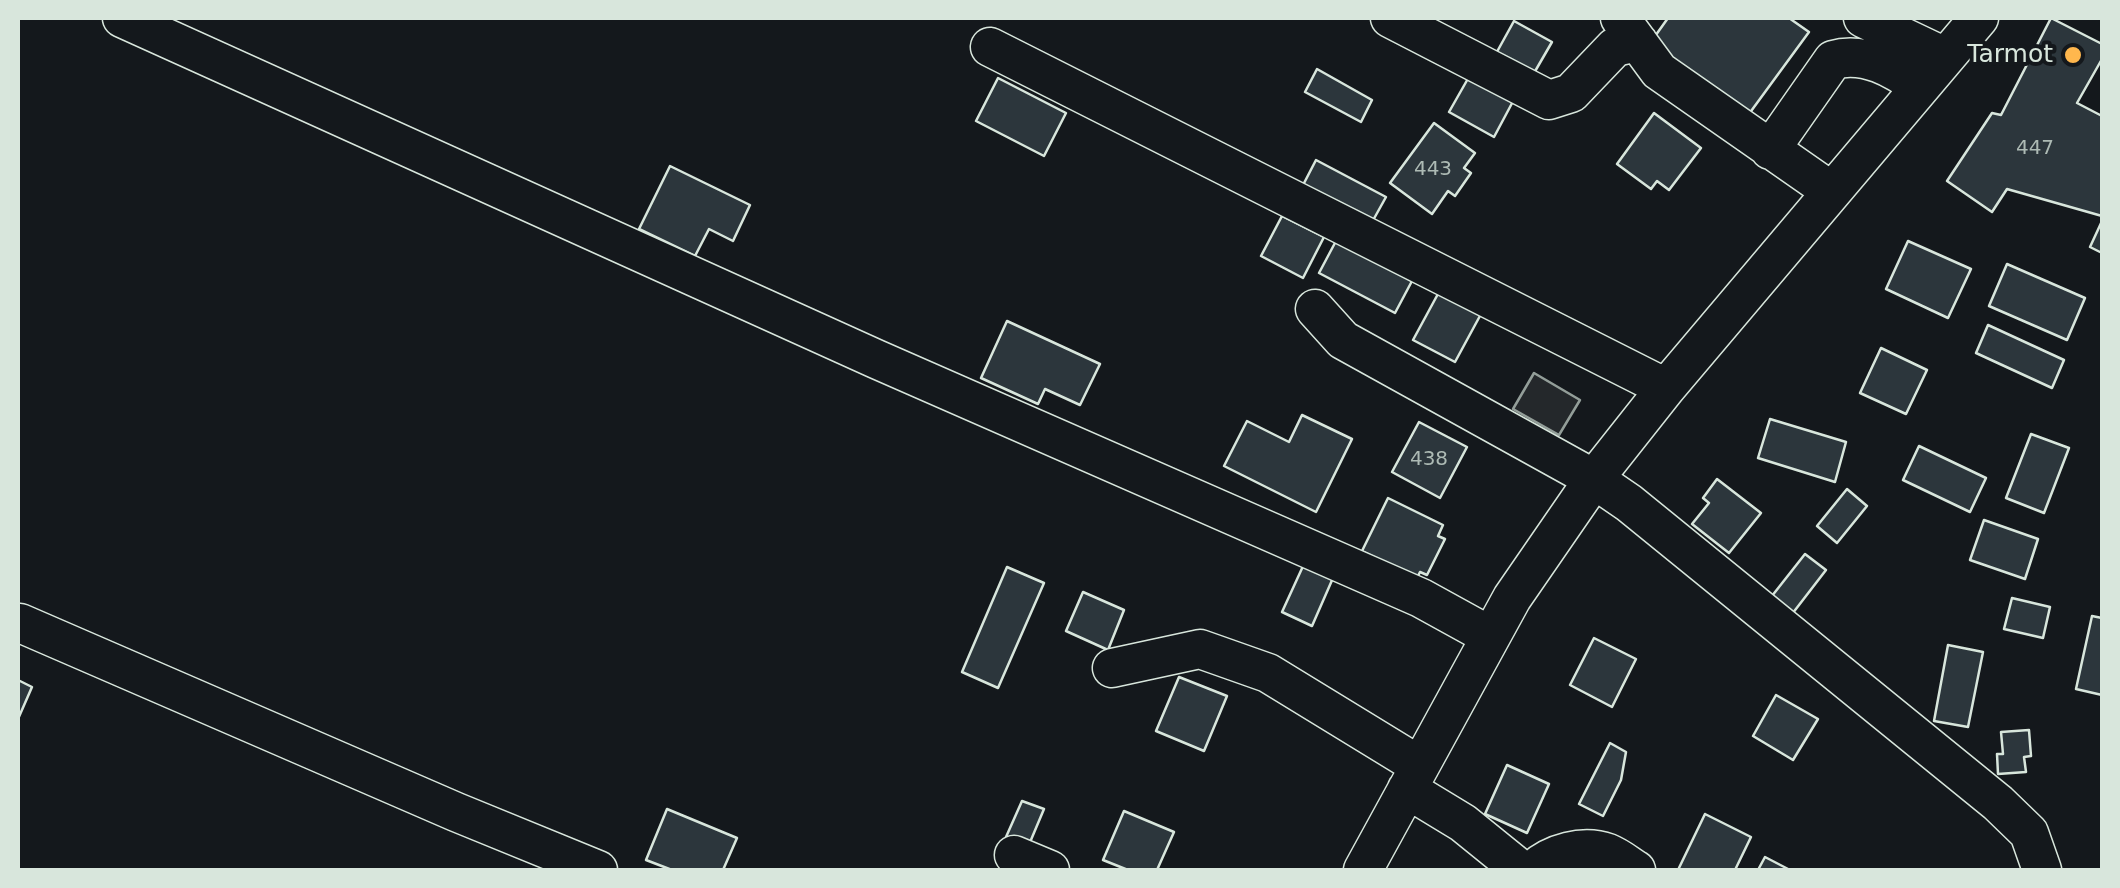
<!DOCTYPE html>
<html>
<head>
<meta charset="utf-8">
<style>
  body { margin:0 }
  #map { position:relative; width:2120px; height:888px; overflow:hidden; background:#14181c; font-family:"DejaVu Sans",sans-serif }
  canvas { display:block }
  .frame { position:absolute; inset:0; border:20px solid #d8e6dc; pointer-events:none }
</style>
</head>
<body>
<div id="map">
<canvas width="2120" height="888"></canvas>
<div class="frame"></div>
</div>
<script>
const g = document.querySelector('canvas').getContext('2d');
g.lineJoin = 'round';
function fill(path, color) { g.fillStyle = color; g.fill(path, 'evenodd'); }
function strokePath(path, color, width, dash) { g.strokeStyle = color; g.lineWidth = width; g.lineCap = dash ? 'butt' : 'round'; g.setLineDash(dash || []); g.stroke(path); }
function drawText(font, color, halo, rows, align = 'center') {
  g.font = font + ' "DejaVu Sans",sans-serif'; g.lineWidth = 8; g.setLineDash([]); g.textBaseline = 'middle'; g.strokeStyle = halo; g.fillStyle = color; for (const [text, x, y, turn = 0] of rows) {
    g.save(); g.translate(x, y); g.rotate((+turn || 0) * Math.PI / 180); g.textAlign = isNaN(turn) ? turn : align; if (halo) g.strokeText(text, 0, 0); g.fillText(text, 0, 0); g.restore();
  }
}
const parking = new Path2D(`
  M1534,373L1580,400L1559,435L1513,409Z`);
const building = new Path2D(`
  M1668,18H1789L1809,32L1746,118L1698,83L1653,39Z
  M2051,18L2102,44V59L2077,103L2102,116V216L2007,189L1992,212L1947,181L1992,113L2001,115Z
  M1514,21L1552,42L1530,80L1493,59Z
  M1474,68L1518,92L1494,137L1449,112Z
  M1317,69L1372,100L1361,122L1305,92Z
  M998,78L1066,113L1044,156L976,121Z
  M1654,113L1701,148L1669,190L1657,181L1651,189L1617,164Z
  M1434,123L1475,153L1464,168L1471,173L1455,196L1448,191L1432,214L1390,183Z
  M1316,160L1386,197L1371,224L1302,187Z
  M670,166L750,205L733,241L709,229L695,256L639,229Z
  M1282,216L1324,237L1303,278L1261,256Z
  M2102,221V253L2090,247Z
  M1336,241L1412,281L1395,313L1319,273Z
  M1908,241L1971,269L1948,318L1886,289Z
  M2007,264L2085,298L2067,340L1989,306Z
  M1439,292L1481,314L1455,362L1413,340Z
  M1007,321L1100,364L1080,405L1045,389L1038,404L981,378Z
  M1988,325L2064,360L2052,388L1976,353Z
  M1881,348L1927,370L1906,414L1860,393Z
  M1302,415L1352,439L1316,512L1224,466L1247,421L1289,442Z
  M1770,419L1846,442L1835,482L1758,458Z
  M1419,422L1467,447L1440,498L1392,472Z
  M2031,434L2069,448L2044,513L2006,498Z
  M1919,446L1986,478L1970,512L1903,480Z
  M1717,479L1761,513L1729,553L1692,524L1709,503L1703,498Z
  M1847,489L1867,506L1837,543L1817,526Z
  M1388,498L1443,525L1438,536L1445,539L1427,575L1420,572L1417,578L1362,551Z
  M1984,520L2038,539L2025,579L1970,560Z
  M1805,554L1826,570L1789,618L1768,601Z
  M1304,564L1333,578L1312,626L1282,612Z
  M1007,567L1044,583L998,688L962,672Z
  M1083,592L1124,610L1108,650L1066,631Z
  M2012,598L2050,607L2043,638L2004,629Z
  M2092,616L2102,618V695L2076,689Z
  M1594,638L1636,659L1612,707L1570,685Z
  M1948,645L1983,652L1968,727L1934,721Z
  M1179,677L1227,696L1204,751L1156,731Z
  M18,680L32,687L18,719Z
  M1776,695L1818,719L1793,760L1753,736Z
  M2029,730L2031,756L2024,757L2026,772L1998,774L1997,754H2003L2001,732Z
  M1610,743L1626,752L1621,780L1603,816L1579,804Z
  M1507,765L1549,784L1527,833L1485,814Z
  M1022,801L1044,809L1028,847L1006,837Z
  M667,809L737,838L723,870H672L646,860Z
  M1124,811L1174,832L1157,870H1128L1103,860Z
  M1705,814L1751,837L1735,870H1678Z
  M1765,857L1790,870H1758Z`);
const minor = new Path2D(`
  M122,18L876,359L1421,598L1490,636
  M1390,18L1549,100L1571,93L1615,47L1638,42
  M1620,18L1659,71L1831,191
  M1863,18L1945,57
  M990,47L1666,388
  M1770,150L1833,60C1865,51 1895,69 1920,87
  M1315,309L1343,340L1594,479L1629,503L1998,803L2029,833L2042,870
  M20,623L456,812L598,870
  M1112,668L1200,649L1268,673L1420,766
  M1407,789L1463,823L1521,870
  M1014,855L1050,870
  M1363,870L1512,598L1594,479L1666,388L1979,18
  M1533,870C1552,853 1583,844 1608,853C1618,857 1628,865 1636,870`);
const markers = [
  [2073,55,10,"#ffb74d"]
];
const numberNames = [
  ["447",2035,149],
  ["443",1433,170],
  ["438",1429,460]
];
const poiNames = [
  ["Tarmot",2053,55]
];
fill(parking, '#24282b');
strokePath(parking, '#939e99', 2.5);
fill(building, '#2c363c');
strokePath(building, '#d8e6dc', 2.5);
strokePath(minor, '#d8e6dc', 41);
strokePath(minor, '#14181c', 38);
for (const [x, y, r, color] of markers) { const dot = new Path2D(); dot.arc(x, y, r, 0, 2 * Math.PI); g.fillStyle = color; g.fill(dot); strokePath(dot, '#14181c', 4); }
drawText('20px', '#adbab4', null, numberNames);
drawText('25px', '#d8e6dc', '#14181c', poiNames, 'right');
</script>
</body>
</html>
